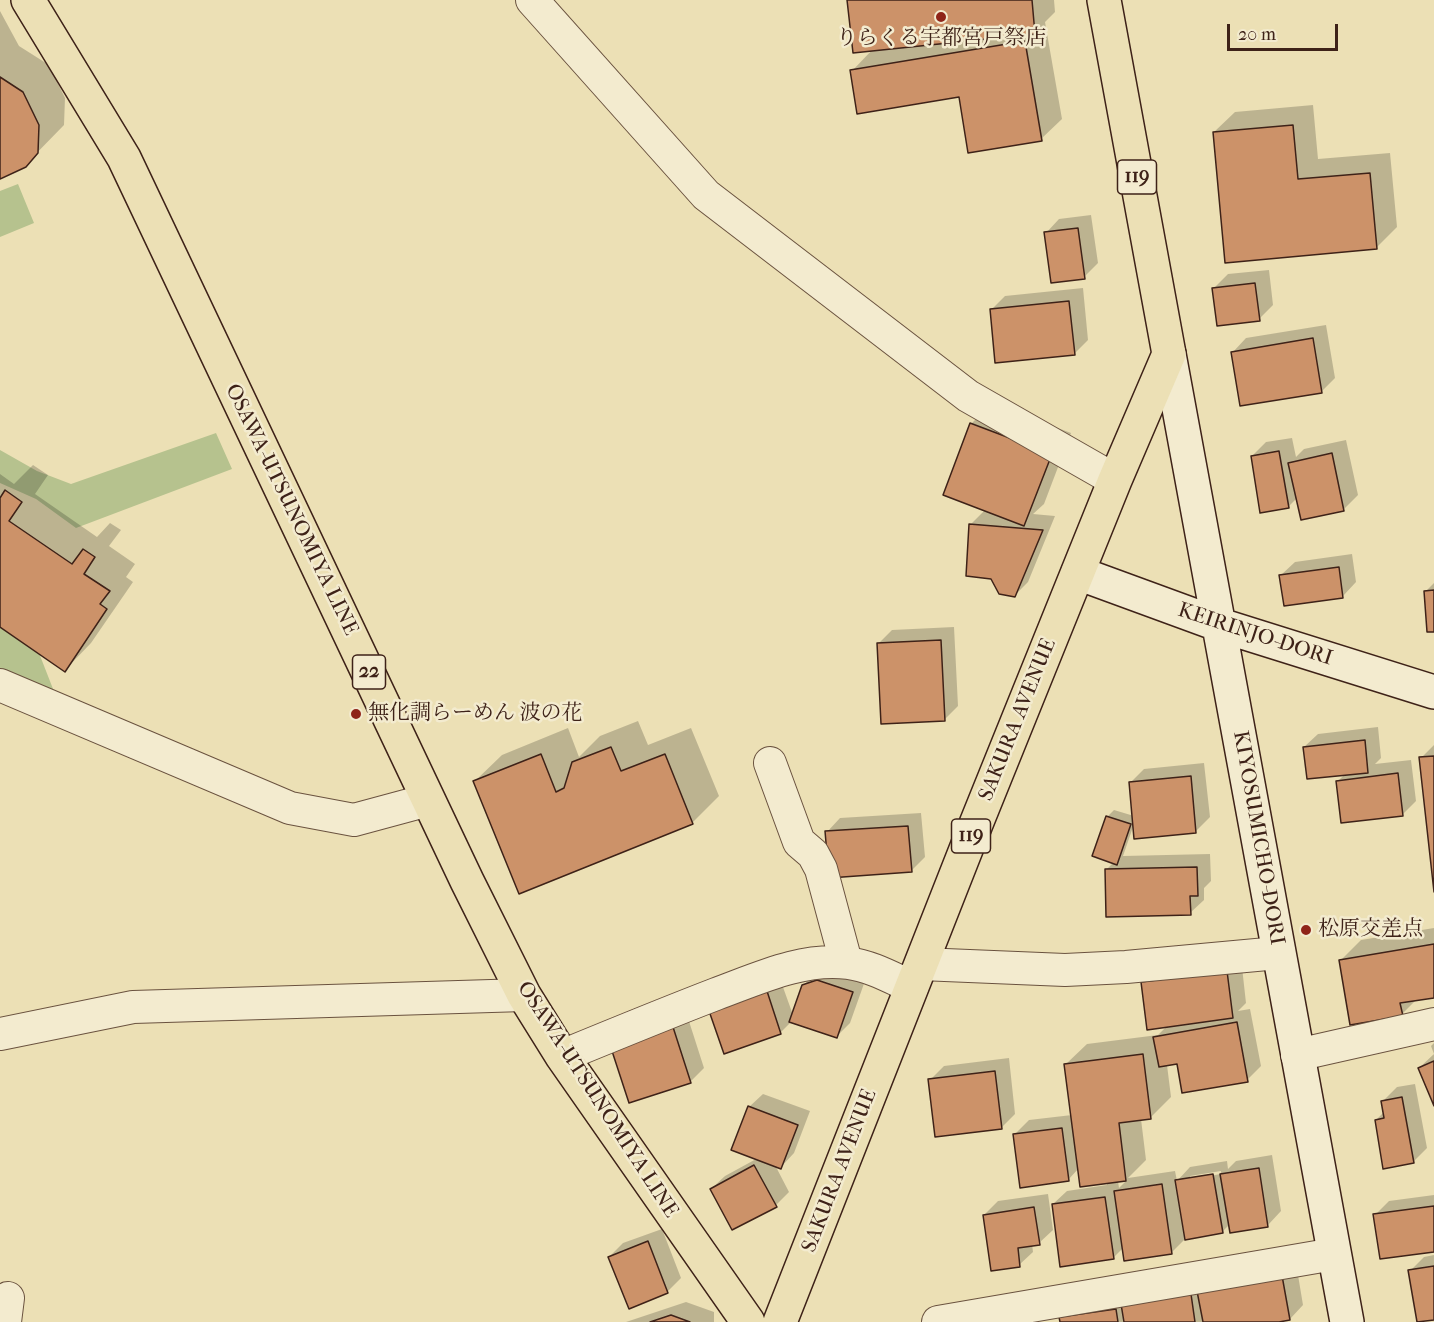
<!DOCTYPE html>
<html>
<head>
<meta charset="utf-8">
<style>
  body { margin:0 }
  #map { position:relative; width:1434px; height:1322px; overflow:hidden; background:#ece0b5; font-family:"IM FELL French Canon",serif }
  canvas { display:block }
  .scale { position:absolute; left:1227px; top:24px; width:111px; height:27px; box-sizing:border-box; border:3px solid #3e2218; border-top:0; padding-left:8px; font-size:18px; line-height:21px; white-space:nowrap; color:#3e2218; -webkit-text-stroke:4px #f3ebcf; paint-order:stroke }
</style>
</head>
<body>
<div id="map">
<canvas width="1434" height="1322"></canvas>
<div class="scale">20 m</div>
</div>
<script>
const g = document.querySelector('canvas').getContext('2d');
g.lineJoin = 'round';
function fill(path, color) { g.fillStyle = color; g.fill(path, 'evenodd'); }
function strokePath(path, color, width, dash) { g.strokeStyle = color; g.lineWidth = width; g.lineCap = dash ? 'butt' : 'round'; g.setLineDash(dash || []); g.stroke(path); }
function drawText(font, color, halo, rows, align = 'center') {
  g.font = font + ' "IM FELL French Canon","Noto Serif JP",serif'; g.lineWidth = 5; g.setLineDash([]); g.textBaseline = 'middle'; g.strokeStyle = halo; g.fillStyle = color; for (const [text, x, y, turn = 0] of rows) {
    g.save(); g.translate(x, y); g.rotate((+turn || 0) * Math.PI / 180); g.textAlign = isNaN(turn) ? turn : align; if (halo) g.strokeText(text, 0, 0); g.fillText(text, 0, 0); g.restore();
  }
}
const green = new Path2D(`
  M18,184L34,223L0,237V191Z
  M216,433L232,469L76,528L36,499L0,483V450L37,471L71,484Z
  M0,627L39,653L55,694L0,673Z`);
const shadow = new Path2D(`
  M849,0H1054L1055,12L1045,22L1062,119L1041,139L960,95L852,71L873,49Z
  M0,11L19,46L49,65L65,98L64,125L25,165L0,177Z
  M1313,105L1318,159L1390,153L1397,227L1376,248L1214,132L1235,112Z
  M1091,215L1098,263L1084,277L1046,233L1059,219Z
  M1269,270L1273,305L1259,319L1214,288L1228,274Z
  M1083,288L1088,340L1074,354L992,309L1005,296Z
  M1326,325L1335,378L1321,392L1233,352L1246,338Z
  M992,403L1071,433L1044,504L1033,514L1055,516L1028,582L1014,596L971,524L985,510L971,424Z
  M1292,438L1296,457L1304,449L1346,440L1358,495L1344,509L1302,518L1297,498L1288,507L1252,456L1266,442Z
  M33,465L48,475L35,494L97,537L110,523L121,530L109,546L135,564L126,577L133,582L91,643L65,670L0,626V474L14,484Z
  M1352,554L1356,582L1343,596L1281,575L1295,562Z
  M1434,583V630L1425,592Z
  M954,627L958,706L945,719L878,644L892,630Z
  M638,721L648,745L691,728L719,796L692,823L475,781L502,755L568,728L579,757L600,736Z
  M1378,727L1381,758L1375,764L1411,760L1416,801L1402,815L1338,781L1345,774L1304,747L1318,734Z
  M1434,745V881L1421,758Z
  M1204,763L1210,817L1196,831L1134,824L1123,856L1210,854L1211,881L1204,888V900L1190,913L1106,870L1114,862L1107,817L1114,810L1134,816L1130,783L1144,769Z
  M921,813L925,857L911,871L827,832L840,818Z
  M1434,928V996L1417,999L1402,1014L1340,961L1361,940Z
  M1241,958L1246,1003L1238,1011L1250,1009L1261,1066L1247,1080L1178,1063L1167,1065L1171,1097L1150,1118L1141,1119L1146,1160L1128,1178L1175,1171L1177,1181L1190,1167L1227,1161L1228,1169L1236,1161L1272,1155L1281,1211L1268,1225L1230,1224L1222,1232L1185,1239L1171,1253L1124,1247L1113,1258L1053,1204L1067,1191L1107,1185L1106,1182L1079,1168L1068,1180L1015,1134L1029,1120L1072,1115L1066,1064L1087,1044L1158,1035L1167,1026L1142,983L1156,969ZM1221,1171V1174L1190,1179V1176ZM1127,1180L1119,1188L1118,1181Z
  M817,971L866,978L850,1023L836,1037L792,1021L780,1033L709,1009L779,976L793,1015L803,986Z
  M687,1015L704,1068L690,1082L613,1048Z
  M1434,1043V1103L1419,1068L1434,1054L1431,1046Z
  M1009,1058L1015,1114L1001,1128L930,1080L944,1066Z
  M1415,1084L1427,1148L1413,1162L1376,1120L1384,1112L1383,1101L1397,1087Z
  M763,1094L810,1111L794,1153L781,1167L775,1165L789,1192L776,1205L711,1189L725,1176L758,1158L749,1107Z
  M1048,1194L1053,1230L1039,1243L1032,1244L1033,1252L1019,1265L984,1215L998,1201Z
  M1434,1195V1251L1375,1215L1389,1201Z
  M662,1229L681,1278L667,1292L609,1257L623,1243Z
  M1434,1255V1318L1410,1271L1424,1257Z
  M1295,1257L1303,1305L1290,1319L1271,1322H1061V1317Z
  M686,1302L714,1312V1322H626Z`);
const building = new Path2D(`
  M847,0H1032L1035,34L853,53Z
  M1025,41L1042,141L968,153L959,97L857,114L850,70Z
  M0,77L23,92L39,125L38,153L26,167L0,179Z
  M1293,125L1298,179L1370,173L1377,249L1225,263L1213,132Z
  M1078,228L1085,279L1051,283L1044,232Z
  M1255,283L1260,321L1217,326L1212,288Z
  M1069,301L1075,355L995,363L990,309Z
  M1313,338L1322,393L1240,406L1231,352Z
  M970,423L1052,454L1024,526L943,495Z
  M1279,451L1289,508L1260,513L1251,456Z
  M1332,453L1344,511L1301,520L1288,463Z
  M5,490L22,502L9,521L72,564L83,549L95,557L84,574L110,591L100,604L107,609L65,672L0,627V498Z
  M969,524L1043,530L1015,597L999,594L991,579L966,576Z
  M1339,567L1343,598L1284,606L1279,575Z
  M1434,590V632H1427L1424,591Z
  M941,640L945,721L881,724L877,643Z
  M1365,740L1368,773L1307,779L1303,747Z
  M611,747L621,771L665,754L693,824L519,894L473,781L541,754L556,792L564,788L572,762Z
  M1434,756V892L1419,757Z
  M1398,773L1403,816L1341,823L1336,781Z
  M1191,776L1196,833L1134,839L1129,782Z
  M1106,816L1131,824L1117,865L1092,856Z
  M908,826L912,872L829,878L825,831Z
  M1197,867L1198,896H1190L1191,915L1106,917L1105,869Z
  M1434,944V998L1400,1003L1403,1016L1350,1025L1339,960Z
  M1227,971L1233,1018L1147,1030L1141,982Z
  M817,980L853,992L837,1038L789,1022L802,985Z
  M766,988L781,1034L724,1054L708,1008Z
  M1237,1022L1248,1082L1182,1093L1177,1064L1159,1067L1153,1037Z
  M673,1027L691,1083L629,1103L611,1048Z
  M1143,1054L1151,1119L1119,1123L1126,1181L1080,1187L1064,1064Z
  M1434,1061V1106L1418,1068Z
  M995,1071L1002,1129L935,1137L928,1079Z
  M1402,1097L1414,1163L1383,1169L1375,1120L1384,1118L1381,1101Z
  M748,1106L798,1125L781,1169L731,1150Z
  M1062,1128L1069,1181L1020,1188L1013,1134Z
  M754,1165L777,1207L732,1230L710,1189Z
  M1259,1168L1268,1227L1230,1233L1220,1174Z
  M1213,1174L1223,1233L1185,1240L1175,1180Z
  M1162,1184L1172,1254L1124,1261L1114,1191Z
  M1105,1197L1114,1259L1060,1267L1052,1204Z
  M1434,1206V1252L1380,1259L1373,1214Z
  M1034,1207L1040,1245L1018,1248L1020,1267L991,1271L983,1215Z
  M648,1241L668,1293L629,1309L608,1257Z
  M1434,1266V1320L1417,1322L1408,1270Z
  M1281,1270L1290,1320L1279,1322H1203L1196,1286Z
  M1191,1294L1195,1322H1124L1121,1304Z
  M1116,1309L1118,1322H1060L1059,1317Z
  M671,1315L690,1322H650Z`);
const street = new Path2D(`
  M532,0L706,195L968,396L1115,480
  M0,685L290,808L354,820L428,800
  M770,763L799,842L813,854L821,869L846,962
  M921,964L1065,970L1126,967L1278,953
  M0,1034L133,1007L524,995
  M1297,1055L1434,1024
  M562,1056C613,1035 664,1014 716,994C757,979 803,957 848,963C871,966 892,978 912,987
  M5,1322L8,1298
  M938,1322L1334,1254`);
const secondary = new Path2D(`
  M1169,354L1347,1322
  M1078,573L1220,625L1434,692`);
const primary = new Path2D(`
  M28,0L124,158L467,881L524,995L562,1056L748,1322`);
const highway = new Path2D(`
  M780,1322L976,824L1115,480L1169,354L1104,0`);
const markers = [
  [941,17,6,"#8f2418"],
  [356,714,6,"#8f2418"],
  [1306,930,6,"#8f2418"]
];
const shields = [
  [1137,177,39],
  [369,672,33],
  [971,836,39]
];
const shieldNames = [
  ["119",1137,177],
  ["22",369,672],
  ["119",971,836]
];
const poiNames = [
  ["りらくる宇都宮戸祭店",941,39,"center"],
  ["無化調らーめん 波の花",368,714],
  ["松原交差点",1318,930]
];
const streetNames = [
  ["OSAWA-UTSUNOMIYA LINE",291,510,64],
  ["KEIRINJO-DORI",1255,635,18],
  ["SAKURA AVENUE",1018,720,-68],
  ["KIYOSUMICHO-DORI",1258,838,80],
  ["OSAWA-UTSUNOMIYA LINE",597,1100,57],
  ["SAKURA AVENUE",840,1171,-69]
];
fill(green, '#b6c28e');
fill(shadow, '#0003');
fill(building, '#cc9269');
strokePath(building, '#3e2218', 1.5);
strokePath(street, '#6a523f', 34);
strokePath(secondary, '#3e2218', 36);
strokePath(primary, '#3e2218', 36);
strokePath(highway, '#3e2218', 36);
strokePath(street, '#f3ebcf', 32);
strokePath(secondary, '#f3ebcf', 33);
strokePath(primary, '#ece0b5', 33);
strokePath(highway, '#ece0b5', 33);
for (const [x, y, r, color] of markers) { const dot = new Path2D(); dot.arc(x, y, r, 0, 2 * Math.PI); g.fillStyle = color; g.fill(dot); strokePath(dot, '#f3ebcf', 2); }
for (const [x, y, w] of shields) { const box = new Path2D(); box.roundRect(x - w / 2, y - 17, w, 34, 4.5); g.fillStyle = '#f3ebcf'; g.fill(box); strokePath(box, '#3e2218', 1.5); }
drawText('bold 20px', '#3e2218', null, shieldNames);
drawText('21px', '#3e2218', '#f3ebcf', poiNames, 'left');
drawText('21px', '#3e2218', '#f3ebcf', streetNames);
</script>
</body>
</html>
